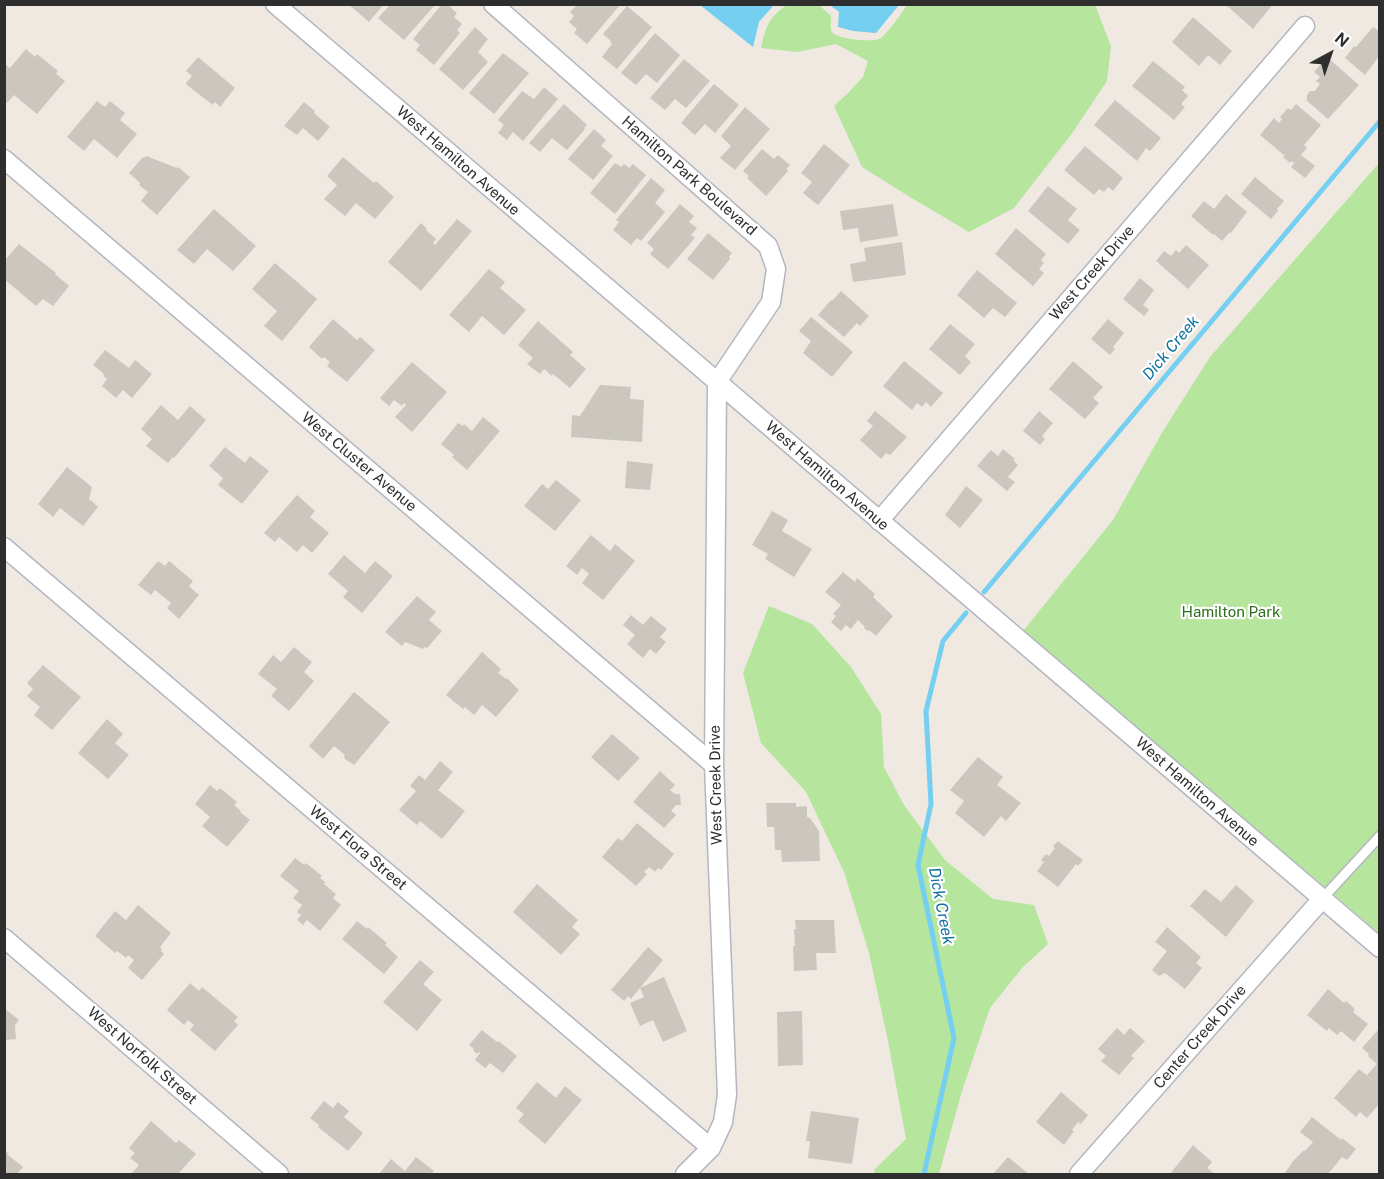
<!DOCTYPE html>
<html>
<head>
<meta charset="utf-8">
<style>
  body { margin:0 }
  #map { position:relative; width:1384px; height:1179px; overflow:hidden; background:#efe9e1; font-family:"Public Sans",sans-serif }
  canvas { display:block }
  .frame { position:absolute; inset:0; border:6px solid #2e2e2e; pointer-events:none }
  .north { position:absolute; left:1300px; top:24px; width:60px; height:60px; -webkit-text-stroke:4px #fff; paint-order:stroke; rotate:40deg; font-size:16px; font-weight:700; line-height:24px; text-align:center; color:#2e2e2e }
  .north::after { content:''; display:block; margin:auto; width:21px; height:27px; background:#2e2e2e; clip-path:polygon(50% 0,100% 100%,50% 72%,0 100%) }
</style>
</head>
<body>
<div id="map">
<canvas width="1384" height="1179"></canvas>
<div class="frame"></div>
<div class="north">N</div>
</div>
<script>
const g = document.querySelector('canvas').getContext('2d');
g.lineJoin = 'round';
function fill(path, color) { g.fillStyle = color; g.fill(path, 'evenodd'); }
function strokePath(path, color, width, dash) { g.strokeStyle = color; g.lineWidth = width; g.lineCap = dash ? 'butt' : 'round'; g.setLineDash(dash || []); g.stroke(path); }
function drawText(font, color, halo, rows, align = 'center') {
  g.font = font + ' "Public Sans",sans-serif'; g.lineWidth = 4.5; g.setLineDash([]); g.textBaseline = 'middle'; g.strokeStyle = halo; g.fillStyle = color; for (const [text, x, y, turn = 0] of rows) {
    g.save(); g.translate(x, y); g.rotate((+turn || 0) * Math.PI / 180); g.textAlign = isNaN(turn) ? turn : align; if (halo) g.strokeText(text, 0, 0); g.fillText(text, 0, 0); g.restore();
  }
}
const green = new Path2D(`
  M788,4L819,5L831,16C831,21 829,31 834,34C841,39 874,43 881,38C888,32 902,13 907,5H1095L1111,46L1107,81L1073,132L1014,208L969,232L910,197L862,167L834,106L849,92L863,77L868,61L836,44L797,52L761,48C766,26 768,18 788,4Z
  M1379,163V933L1023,631L1113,520L1163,431L1210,357Z
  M769,606L812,624L851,667L881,714L884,767L904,805L945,860L993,899L1034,905L1048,944L1022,968L990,1008L962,1091L939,1174H874L875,1169L906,1139L888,1041L869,953L844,872L806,792L761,743L743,673Z`);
const water = new Path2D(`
  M700,5H774L759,22L753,47Z
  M830,5H899L876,33L853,31L838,27L839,12Z`);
const stream = new Path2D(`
  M984,592L1380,121
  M924,1174L954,1038L918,865L931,804L926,711L943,641L966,613`);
const building = new Path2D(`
  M348,4H384L369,22Z
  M442,4H447L457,13L454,17L462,24L457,30L460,33L434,65L416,50L420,45L413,39Z
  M1225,4H1273L1253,29Z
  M390,5H435L404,40L378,18Z
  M577,5H620L587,44L574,33L577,29L569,22L574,16L570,12Z
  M627,6L652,27L617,69L602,57L612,44L610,42L611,41L603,34Z
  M1193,17L1232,51L1220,65L1208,55L1199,66L1172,42Z
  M475,27L488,39L478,52L488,62L463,90L439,69Z
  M1373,27L1380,32V55L1365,75L1345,58L1354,46L1356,47Z
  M655,33L680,55L657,83L646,74L636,85L621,73Z
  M26,49L35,57L37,54L58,71L56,74L65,81L37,114L14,95L7,103L4,101V63L10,68Z
  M503,53L529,73L494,114L469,93Z
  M198,57L235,88L220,107L215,102L213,105L187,85L186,83L192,76L186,71Z
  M1327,57L1359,85L1328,119L1307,101V95L1310,91H1315L1320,84L1316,81L1320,77L1314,72Z
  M684,59L710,81L686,108L675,99L665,110L650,98Z
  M1153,61L1185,87L1182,90L1188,96L1181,104L1185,107L1174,120L1132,86Z
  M714,84L739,105L715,133L705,124L695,135L681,123Z
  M544,87L558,99L523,141L513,132L507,140L498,133L504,125L498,120L522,91L534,99Z
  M1115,100L1161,138L1150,151L1146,148L1137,161L1094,125Z
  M97,101L105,107L110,101L125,113L120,120L137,134L117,158L94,139L84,151L67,137Z
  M304,102L315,111L314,113L330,127L318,141L303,128L297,135L284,126Z
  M564,104L587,125L584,128L585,129L567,150L552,138L540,152L529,143Z
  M1296,104L1321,125L1304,145L1307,148L1294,163L1291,161L1290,163L1283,157L1285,156L1260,135L1274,118L1279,123L1282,119L1280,117L1288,108L1291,110Z
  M745,107L770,129L735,170L720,158L731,146L721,136Z
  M594,129L606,140L601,146L613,156L593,180L568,159Z
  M824,144L850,165L818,205L803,193L812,182L801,173Z
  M1085,146L1123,178L1113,191L1108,187L1104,192L1099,189L1094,195L1064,170Z
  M762,149L774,159L778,155L790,165L786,169L788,171L766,196L747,178L749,176L743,171Z
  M1301,155L1315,166L1305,178L1291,167Z
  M146,156L177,168L178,167L190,177L157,215L141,201L148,192L139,185L140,183L129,173L143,157L144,158Z
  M343,157L374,183L376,181L394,197L375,219L356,203L345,216L324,199L337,185L327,176Z
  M615,163L621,167L624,164L629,168L633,164L646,175L615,214L590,193Z
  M1255,177L1284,201L1277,209L1278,211L1271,219L1241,194Z
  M651,178L665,190L655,203L665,212L641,241L637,238L631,245L613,230L619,222L616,220Z
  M1048,186L1077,209L1068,220L1080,230L1068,244L1028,211Z
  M1226,194L1247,212L1231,233L1230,232L1222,241L1214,234L1213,235L1191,216L1204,201L1214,209Z
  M680,204L694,216L689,222L697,228L691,235L695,238L668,269L650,254L654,249L647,243Z
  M893,204L898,236L860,242L858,228L843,230L840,211Z
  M214,209L256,246L233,271L207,249L194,264L177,250Z
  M457,219L472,231L421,291L388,262L421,223L427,229L426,230L436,239L433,243L435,245Z
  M1016,228L1046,254L1041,260L1044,263L1039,269L1044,273L1033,286L995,254Z
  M708,233L732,253L729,257L730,259L713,280L687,259Z
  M902,242L906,275L853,282L850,264L866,261L864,248Z
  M19,244L56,273L55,274L69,286L53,306L43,299L36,306L4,279V261Z
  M1186,245L1209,265L1188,289L1156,261L1164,251L1171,256L1176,250L1179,253Z
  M275,263L317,299L282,341L264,326L277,311L252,289Z
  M489,269L505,282L500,288L526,310L504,335L482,316L469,332L449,315Z
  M977,270L1017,303L1005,317L993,308L984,318L957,295Z
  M1140,278L1154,290L1143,305L1149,310L1144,316L1123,299Z
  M841,291L869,316L860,326L857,323L844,337L818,315L831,300L832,301Z
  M811,317L853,352L832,377L803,353L811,341L799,331Z
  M333,319L357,340L360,337L375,350L347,382L327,366L330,362L324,357L322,359L309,347Z
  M1108,319L1124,333L1113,347L1115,349L1110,355L1091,339Z
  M538,321L573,352L570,355L586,369L570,388L553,374L552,376L544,369L540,374L527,364L533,358L518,345Z
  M950,324L975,344L965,356L971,362L960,375L929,349Z
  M105,350L129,368L135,360L152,374L132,398L123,390L116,398L102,386L107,379L103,376L104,374L93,365Z
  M904,361L943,393L931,407L926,402L922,407L917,403L912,410L883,386Z
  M1073,361L1103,387L1093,398L1099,403L1085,419L1049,389Z
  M412,362L447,392L412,432L395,417L406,405L404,403L402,406L394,400L389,406L380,398Z
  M600,385L631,387L630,399L644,400L642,442L571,437L572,415L580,416Z
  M161,405L178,420L190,406L206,420L174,458L173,457L168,463L146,446L152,439L141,429Z
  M875,411L907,437L890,455L886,453L881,459L860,440L873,426L867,421Z
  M1039,411L1053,423L1042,436L1045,439L1040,445L1023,431Z
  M483,417L500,431L467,470L452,457L454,455L441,444L458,423L463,426L464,424L472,431Z
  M225,447L245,463L250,456L269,471L242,504L218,485L223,478L209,466Z
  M1003,449L1015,459L1013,460L1018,465L1008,477L1015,482L1007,491L977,466L991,450L998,456Z
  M627,461L653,464L650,490L625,488Z
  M67,467L92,487L89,500L90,501L91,500L98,507L83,526L60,508L53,517L38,504Z
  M556,480L581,500L555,531L524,506L542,484L548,489Z
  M966,486L983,500L960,528L945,515Z
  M297,495L315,511L310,517L329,533L312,553L303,545L297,552L279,537L275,542L264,533Z
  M772,511L788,520L782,531L812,549L794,577L765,559L768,554L752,545Z
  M591,535L610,551L615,544L635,561L603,600L582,583L589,574L582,568L577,575L566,566Z
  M344,555L365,573L375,561L393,576L362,613L343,597L348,591L328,574Z
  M158,561L165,566L169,561L193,581L189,586L199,595L179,619L167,608L171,603L155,590L151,595L138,585Z
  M843,572L855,582L857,578L875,594L873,597L893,616L876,636L869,630L868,631L864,628L865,627L858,620L851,629L846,625L841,631L831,622L836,616L833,614L841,605L825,592Z
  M417,596L436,612L429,620L442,631L427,648L425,647L423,649L405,642L402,646L385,632Z
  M631,615L643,625L651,616L667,629L660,637L666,642L656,654L650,649L643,658L627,644L635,635L623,625Z
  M294,647L312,662L304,672L314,681L289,711L271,696L277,689L258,674L273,655L281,662Z
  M482,652L501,669L498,673L506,679L507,678L519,690L496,717L482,705L474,715L465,707L463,709L446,695Z
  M43,665L81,697L52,730L34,715L40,707L27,696L33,689L27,683Z
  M354,692L390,722L354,765L345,759L344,756L345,755L334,746L323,759L309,746Z
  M107,719L123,734L115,743L129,755L108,779L78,753Z
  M612,734L640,758L618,781L591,757Z
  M978,757L1003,777L997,785L1021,803L1006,821L1001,816L984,837L955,813L964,801L950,790Z
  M440,761L453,772L438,790L465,811L442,839L420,821L417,825L399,810L416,791L410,786L419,775L425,780Z
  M660,771L675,785L670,790L675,794H680L681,805H676L671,811L676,815L664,828L633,802Z
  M210,785L217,791L220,788L237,802L234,805L241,811L240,812L250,820L227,847L202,826L210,817L195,804Z
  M766,803H796V807L807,806V817L810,818L819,831L820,861L782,862L781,850H775L774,827H767Z
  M637,823L674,854L661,870L658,868L655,872L649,867L644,872L647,874L636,886L602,857L618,838L622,841Z
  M1058,841L1083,860L1078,866L1076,864L1058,887L1037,871L1044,862L1041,860L1046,854L1049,856L1055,848L1053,846Z
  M295,858L304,865L306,863L322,876L320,878L325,882L324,884L336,894L333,898L341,905L320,931L307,920L303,925L297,920L301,915L297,912L302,905L293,898L299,891L280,876Z
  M537,884L578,920L572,927L580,934L561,955L513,912Z
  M1236,885L1254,901L1226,937L1190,906L1205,889L1221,902Z
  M138,905L171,933L160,947L162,949L161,951L164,954L142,980L128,968L134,960L128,955L126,958L117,951L115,953L95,936L115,911L126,920Z
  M795,920H834L836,953H816L817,970L794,971L793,946H795L794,929H796Z
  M357,921L367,929L368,927L387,943L385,945L398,957L384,974L342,939Z
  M1167,927L1201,957L1196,963L1202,968L1185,989L1165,973L1159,976L1152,970L1167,951L1155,942Z
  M648,947L663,960L631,999L628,996L624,1001L611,990Z
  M420,960L434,972L423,984L442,1000L417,1031L383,1002Z
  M664,977L687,1031L663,1042L653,1020L640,1026L630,1003L644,997L640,988Z
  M190,983L199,991L202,987L238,1017L234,1021L238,1025L215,1051L190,1030L194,1025L188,1020L184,1025L167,1010Z
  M1328,989L1344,1003L1346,1001L1355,1009L1353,1012L1368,1024L1354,1042L1341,1031L1337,1035L1329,1028L1327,1031L1307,1015Z
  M4,1008L19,1020L15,1025L16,1039L4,1040Z
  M802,1011L803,1065L778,1066L777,1012Z
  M1117,1028L1124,1035L1130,1028L1145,1041L1131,1056L1134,1058L1119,1075L1101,1061L1106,1056L1098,1049Z
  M482,1030L497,1042L498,1041L501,1043L517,1056L503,1073L490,1063L485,1068L475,1060L480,1053L479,1052L477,1054L473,1050L474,1049L469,1045Z
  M1378,1030L1380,1032V1103L1367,1118L1360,1112L1356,1117L1334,1098L1359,1069L1379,1085L1367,1075L1377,1064L1368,1056L1369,1054L1362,1048Z
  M537,1082L556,1098L565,1086L582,1100L545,1144L518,1121L524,1114L516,1108Z
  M1061,1092L1088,1115L1081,1124L1078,1122L1072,1130L1074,1131L1064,1145L1036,1122Z
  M324,1101L333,1108L338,1102L349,1111L344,1117L363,1133L348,1151L318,1127L319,1125L310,1118Z
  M811,1111L859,1118L852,1164L808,1158L810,1141H806Z
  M1312,1117L1341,1140L1342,1138L1356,1149L1347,1160L1342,1157L1328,1174H1287L1285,1173L1293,1161L1304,1150L1305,1151L1313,1142L1300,1132Z
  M151,1121L176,1143L179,1140L196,1154L178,1174H131L139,1165L130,1158L135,1153L129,1148Z
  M1193,1145L1212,1162L1207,1168L1215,1174H1170Z
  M4,1150L9,1154L8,1155L23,1167L17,1174H4Z
  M416,1157L434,1171L431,1174H379L391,1159L405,1171Z
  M1008,1157L1029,1174H993Z`);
const lane = new Path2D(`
  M1322,899L1380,836`);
const street = new Path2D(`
  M275,4L1380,948
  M493,4L768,246L776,269L771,302L717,382L714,765L727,1095L723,1122L711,1148L685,1174
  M4,159L714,765
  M879,521L1305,26
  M4,547L711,1148
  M4,938L279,1174
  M1079,1174L1322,899`);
const streetNames = [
  ["West Hamilton Avenue",458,161,41],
  ["Hamilton Park Boulevard",689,176,41],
  ["West Creek Drive",1092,273,-49],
  ["West Cluster Avenue",359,462,40],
  ["West Hamilton Avenue",827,476,41],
  ["West Creek Drive",716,785,-91],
  ["West Hamilton Avenue",1197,792,41],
  ["West Flora Street",358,848,40],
  ["Center Creek Drive",1200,1037,-49],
  ["West Norfolk Street",142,1056,41]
];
const parkNames = [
  ["Hamilton Park",1231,612]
];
const waterNames = [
  ["Dick Creek",1171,348,-50],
  ["Dick Creek",941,906,79]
];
fill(green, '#b6e59e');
fill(water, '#75cff0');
strokePath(stream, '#75cff0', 5);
fill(building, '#cbc7bf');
strokePath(lane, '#b4b7c1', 12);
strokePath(street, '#b4b7c1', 21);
strokePath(lane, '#fff', 9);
strokePath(street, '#fff', 18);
drawText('15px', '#2e2e2e', '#fff', streetNames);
drawText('15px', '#2c6e1b', '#fff', parkNames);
drawText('italic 16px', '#0d6fa3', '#fff', waterNames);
</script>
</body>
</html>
